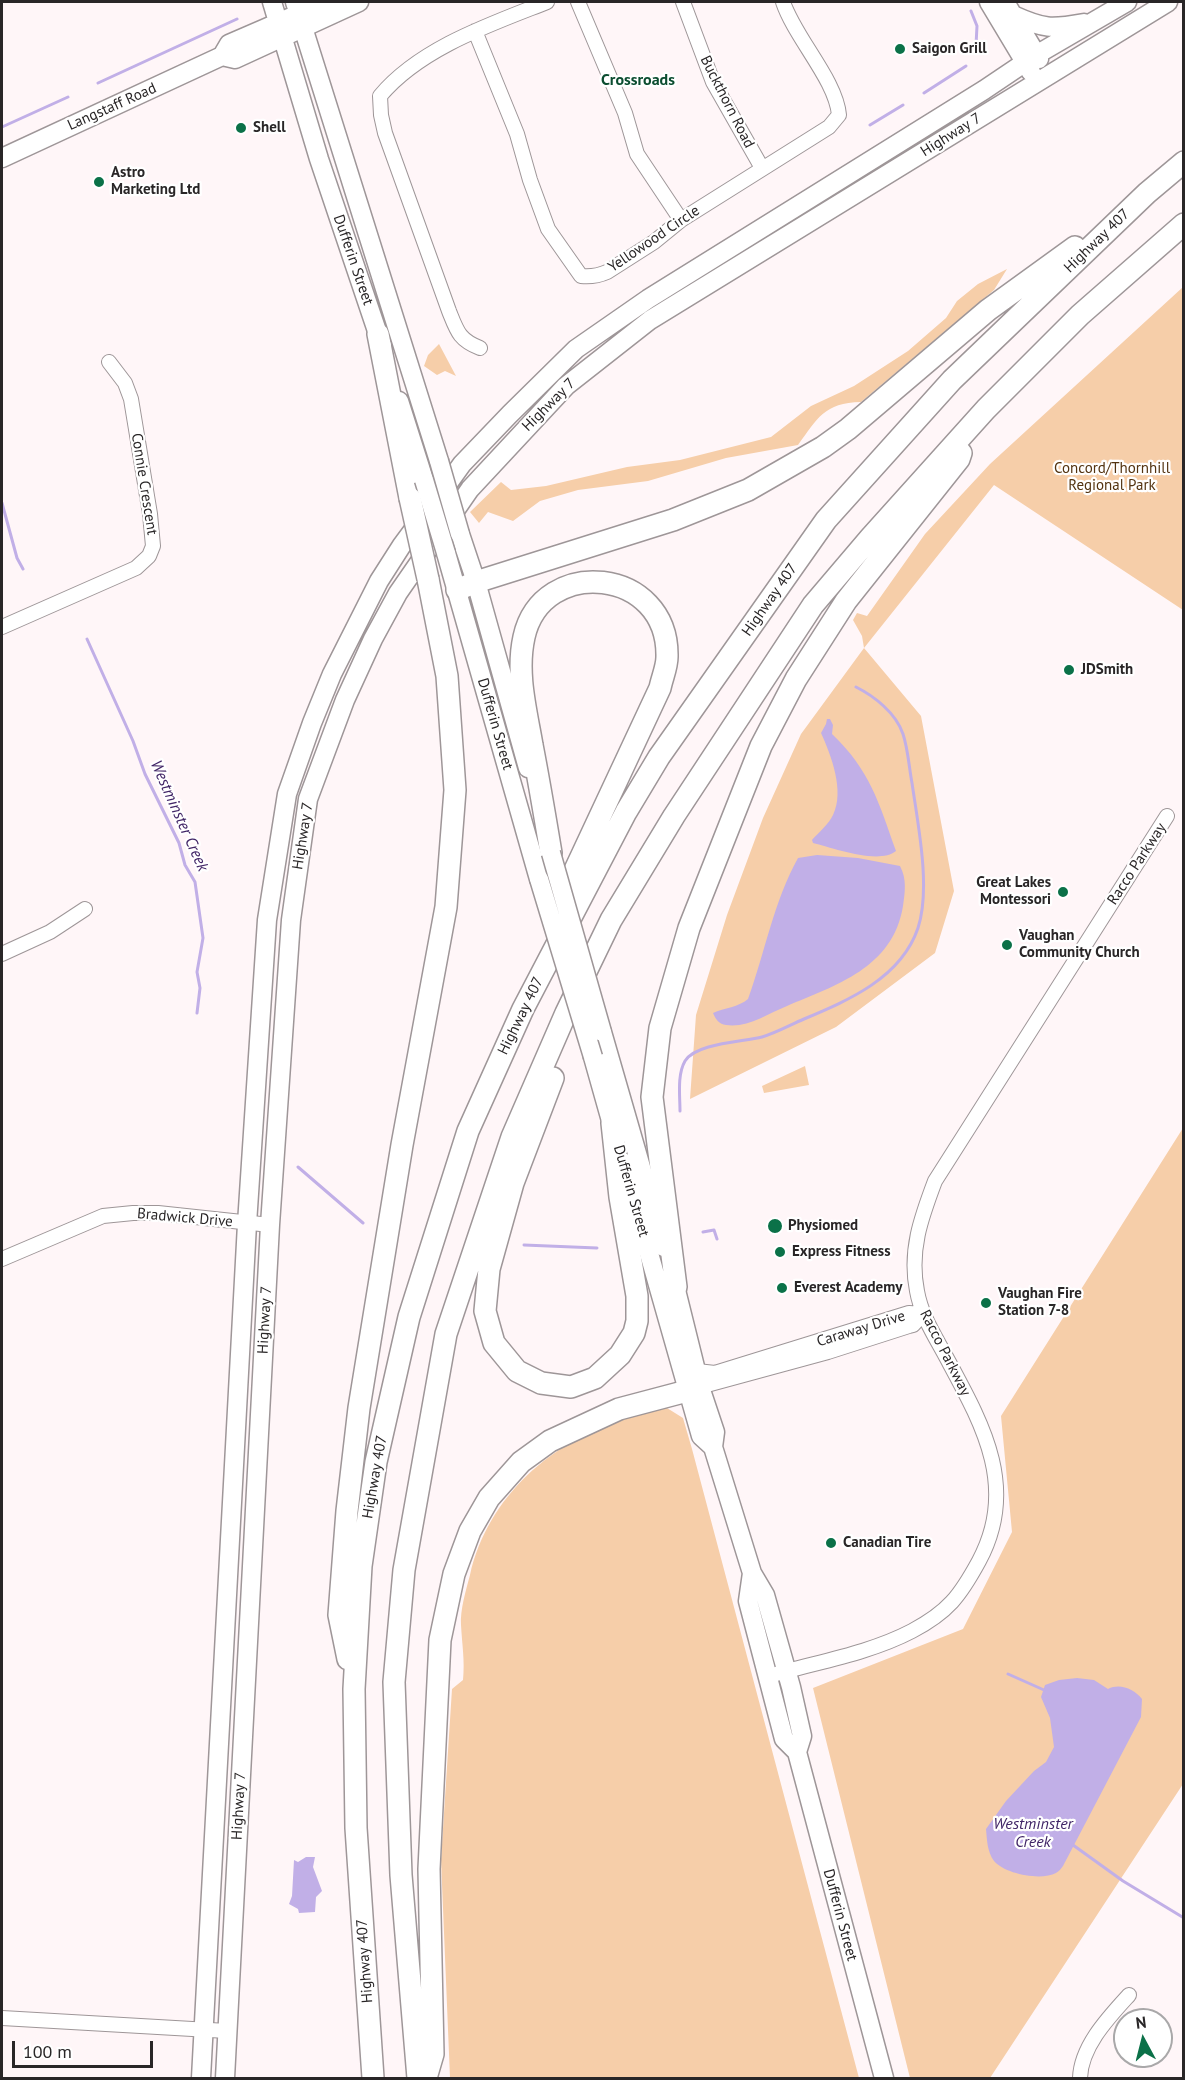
<!DOCTYPE html>
<html>
<head>
<meta charset="utf-8">
<style>
  body { margin:0 }
  #map { position:relative; width:1185px; height:2080px; overflow:hidden; background:#fff6f8; font-family:"PT Sans",sans-serif }
  canvas { display:block }
  .frame { position:absolute; inset:0; border:3px solid #292627; pointer-events:none }
  .north { position:absolute; left:1113px; top:2008px; width:60px; height:60px; box-sizing:border-box; background:#fff; border:2px solid #a9a8a9; border-radius:50%; rotate:353deg; font-size:16px; font-weight:700; line-height:24px; text-align:center; color:#292627 }
  .north::after { content:''; display:block; margin:auto; width:21px; height:27px; background:#0b7148; clip-path:polygon(50% 0,100% 100%,50% 72%,0 100%) }
  .scale { position:absolute; left:12px; top:2041px; width:141px; height:27px; box-sizing:border-box; border:3px solid #292627; border-top:0; padding-left:8px; font-size:18px; line-height:21px; white-space:nowrap; color:#292627; -webkit-text-stroke:4px #fff; paint-order:stroke }
</style>
</head>
<body>
<div id="map">
<canvas width="1185" height="2080"></canvas>
<div class="frame"></div>
<div class="north">N</div>
<div class="scale">100 m</div>
</div>
<script>
const g = document.querySelector('canvas').getContext('2d');
g.lineJoin = 'round';
function fill(path, color) { g.fillStyle = color; g.fill(path, 'evenodd'); }
function strokePath(path, color, width, dash) { g.strokeStyle = color; g.lineWidth = width; g.lineCap = dash ? 'butt' : 'round'; g.setLineDash(dash || []); g.stroke(path); }
function drawText(font, color, halo, rows, align = 'center') {
  g.font = font + ' "PT Sans",sans-serif'; g.lineWidth = 4.5; g.setLineDash([]); g.textBaseline = 'middle'; g.strokeStyle = halo; g.fillStyle = color; for (const [text, x, y, turn = 0] of rows) {
    g.save(); g.translate(x, y); g.rotate((+turn || 0) * Math.PI / 180); g.textAlign = isNaN(turn) ? turn : align; if (halo) g.strokeText(text, 0, 0); g.fillText(text, 0, 0); g.restore();
  }
}
const green = new Path2D(`
  M1007,269L994,290L861,402C824,403 818,418 798,445L726,458L648,481L578,490L540,501L513,521L488,512L479,523L470,512L501,482L511,490L546,486L627,467L680,460L771,437L811,406L854,386L908,351L946,318L957,301L978,284Z
  M1183,287V610L994,485L864,648L921,716L954,891L935,953L836,1027L690,1099L696,1015L727,915L763,818L801,734L864,648L862,636L853,620L857,613L867,616L925,534L990,464Z
  M439,344L456,376L445,371L437,375L424,366L428,355Z
  M805,1066L809,1085L764,1093L762,1086Z
  M1183,1128V1784L990,2078H910L813,1688L963,1629L1012,1532L1001,1416Z
  M667,1408L683,1418L692,1449L859,2078H450L441,1860L452,1689L463,1680C465,1661 462,1644 461,1625C460,1610 466,1590 470,1575C488,1496 552,1441 627,1418C640,1414 654,1408 667,1408Z`);
const water = new Path2D(`
  M827,719H830L833,725L832,734C870,770 879,803 896,851C879,865 833,848 813,843L812,840C818,833 829,824 833,815C845,791 831,755 821,733L826,724Z
  M817,855L858,858L900,866C907,879 905,892 903,906C893,968 836,985 787,1006C767,1014 748,1028 726,1025C719,1024 716,1020 713,1013C724,1008 739,1007 748,999C765,952 774,901 798,858Z
  M1077,1678L1094,1680L1108,1689C1120,1683 1134,1689 1142,1699L1141,1717L1063,1866C1061,1869 1059,1871 1056,1873C1041,1881 1005,1874 994,1861C987,1852 987,1839 986,1829L1006,1801L1034,1771L1046,1762L1054,1747L1050,1718L1041,1697L1045,1685L1059,1680Z
  M306,1857H315L313,1867L322,1891L316,1897L315,1912L299,1913L298,1909L289,1904L292,1896L294,1860L298,1862Z`);
const stream = new Path2D(`
  M971,11L977,26L976,45
  M98,83L237,19
  M924,93L966,66
  M870,125L903,105
  M2,127L68,97
  M2,503L17,558L23,569
  M87,639L133,741L145,774L179,843L185,865L195,882L203,938L197,972L200,988L197,1013
  M680,1111C680,1096 677,1075 685,1061C696,1043 743,1042 762,1037C776,1033 790,1025 804,1019C849,1000 901,978 918,928C931,888 918,825 912,783C909,767 908,749 903,734C896,713 874,696 856,687
  M298,1167L363,1223
  M703,1232L714,1230L717,1239
  M524,1245L597,1248
  M1008,1674L1044,1690
  M1073,1845L1123,1881L1184,1918`);
const minor = new Path2D(`
  M578,2L625,113L637,154L681,220
  M683,2L713,82L762,168
  M475,31L517,134L530,180L548,229L581,276C591,277 598,276 607,272L654,242L681,220L829,127L839,115C836,80 795,38 783,2
  M480,348C459,340 457,331 449,311L385,133L381,115L380,96C420,48 491,24 547,2
  M2,627L136,568L149,556L153,546L150,514L131,399L125,383L109,362
  M2,954L50,932L85,909
  M2,1259L103,1216L133,1213H158L270,1225
  M697,1371L715,1373L909,1313L923,1314
  M692,1389L828,1352L909,1326L913,1325L923,1314
  M769,1676C816,1662 868,1654 912,1631C948,1612 960,1596 979,1561C1020,1485 980,1420 944,1353C933,1333 921,1314 917,1291C909,1251 921,1218 935,1181L1167,816
  M2,2018L227,2031
  M1080,2078C1081,2046 1109,2017 1129,1995`);
const major = new Path2D(`
  M272,2L319,159L382,346
  M295,2L439,461
  M989,2L1031,72
  M1005,2L1039,59
  M1013,15C1044,29 1051,29 1084,23
  M222,56L229,44L326,2
  M2,158L222,56L235,59L359,2
  M399,401L424,480
  M439,496L462,464L510,414L576,349L648,299L984,90L1036,55L1127,2
  M460,534L476,582L528,768
  M446,553L539,879
  M602,1032L664,1247
  M593,1057L615,1135
  M623,1162L701,1436L713,1447
  M672,1274L700,1387L715,1432L713,1447L752,1573L765,1595L791,1687L802,1736L797,1752
  M752,1573L748,1601L784,1739L797,1752L884,2078
  M201,2078L247,1224L267,920L287,794L312,723L332,674L379,581L402,545L422,518
  M225,2078L270,1225L291,920L308,799L345,700L373,639L398,593L470,489L566,386L650,320L1168,2`);
const highway = new Path2D(`
  M378,334L410,498
  M457,590L476,582L673,520L748,490L823,447L848,429L988,310L1075,247
  M551,853C545,817 539,781 532,745C526,710 516,673 524,637C542,555 669,567 667,657C667,667 662,678 660,688L574,872L561,913
  M553,1078L513,1183L489,1269L485,1311L494,1343L517,1371L541,1383L571,1387L595,1378L620,1355L634,1333L637,1321V1296L620,1197L612,1123
  M676,1287L652,1097L660,1028L689,928L761,746L796,679L846,601L959,459L961,453
  M348,1659L339,1615L347,1511L359,1408L402,1145L446,907L455,790L447,676L428,579
  M373,2078L356,1828L354,1689L361,1566L376,1462L409,1317L468,1131L523,1009L626,812L659,757L826,520L952,380L1147,193L1184,162
  M418,2078L401,1875L394,1682L404,1570L446,1334L512,1137L566,1013L611,920L674,816L813,605L870,538L986,409L1080,315L1184,224
  M426,2078L433,2054L429,1869L440,1640L454,1574L470,1531L489,1498L521,1462L550,1441L619,1409L687,1391`);
const majorBridge = new Path2D(`
  M439,461L460,534
  M424,480L446,553
  M551,853L602,1032
  M539,879L593,1057`);
const highwayBridge = new Path2D(`
  M410,498L428,579`);
const markers = [
  [900,49,6,"#0b7148"],
  [241,128,6,"#0b7148"],
  [99,182,6,"#0b7148"],
  [1069,670,6,"#0b7148"],
  [1063,892,6,"#0b7148"],
  [1007,945,6,"#0b7148"],
  [775,1226,8,"#0b7148"],
  [780,1252,6,"#0b7148"],
  [782,1288,6,"#0b7148"],
  [986,1303,6,"#0b7148"],
  [831,1543,6,"#0b7148"]
];
const poiNames = [
  ["Saigon Grill",912,49],
  ["Shell",253,128],
  ["Astro",111,173],
  ["Marketing Ltd",111,190],
  ["JDSmith",1081,670],
  ["Great Lakes",1051,883,"right"],
  ["Montessori",1051,900,"right"],
  ["Vaughan",1019,936],
  ["Community Church",1019,953],
  ["Physiomed",788,1226],
  ["Express Fitness",792,1252],
  ["Everest Academy",794,1288],
  ["Vaughan Fire",998,1294],
  ["Station 7-8",998,1311],
  ["Canadian Tire",843,1543]
];
const streetNames = [
  ["Buckthorn Road",727,102,63],
  ["Langstaff Road",112,107,-24],
  ["Highway 7",951,135,-32],
  ["Yellowood Circle",654,239,-34],
  ["Highway 407",1097,241,-44],
  ["Dufferin Street",353,260,71],
  ["Highway 7",549,405,-45],
  ["Connie Crescent",144,484,81],
  ["Highway 407",770,600,-55],
  ["Dufferin Street",495,724,74],
  ["Highway 7",303,836,-81],
  ["Racco Parkway",1137,864,-57],
  ["Highway 407",521,1016,-64],
  ["Dufferin Street",631,1191,74],
  ["Bradwick Drive",185,1218,5],
  ["Highway 7",265,1320,-87],
  ["Caraway Drive",861,1329,-17],
  ["Racco Parkway",945,1353,63],
  ["Highway 407",375,1477,-80],
  ["Highway 7",239,1806,-87],
  ["Dufferin Street",840,1915,75],
  ["Highway 407",365,1961,-94]
];
const parkNames = [
  ["Concord/Thornhill",1112,469],
  ["Regional Park",1112,486]
];
const neighbourhoodNames = [
  ["Crossroads",638,80]
];
const waterNames = [
  ["Westminster Creek",179,816,66],
  ["Westminster",1033,1824],
  ["Creek",1033,1842]
];
fill(green, '#f6cea9');
fill(water, '#c1afe7');
strokePath(stream, '#c1afe7', 3);
strokePath(minor, '#9e9698', 16);
strokePath(major, '#9e9698', 21);
strokePath(highway, '#9e9698', 24);
strokePath(minor, '#fff', 14);
strokePath(major, '#fff', 18);
strokePath(highway, '#fff', 21);
strokePath(majorBridge, '#9e9698', 21, []);
strokePath(highwayBridge, '#9e9698', 24, []);
strokePath(majorBridge, '#fff', 18);
strokePath(highwayBridge, '#fff', 21);
for (const [x, y, r, color] of markers) { const dot = new Path2D(); dot.arc(x, y, r, 0, 2 * Math.PI); g.fillStyle = color; g.fill(dot); strokePath(dot, '#fff', 2); }
drawText('bold 15px', '#292627', '#fff', poiNames, 'left');
drawText('15px', '#292627', '#fff', streetNames);
drawText('15px', '#533310', '#fff', parkNames);
drawText('bold 16px', '#0b4d30', '#fff', neighbourhoodNames);
drawText('italic 16px', '#402566', '#fff', waterNames);
</script>
</body>
</html>
